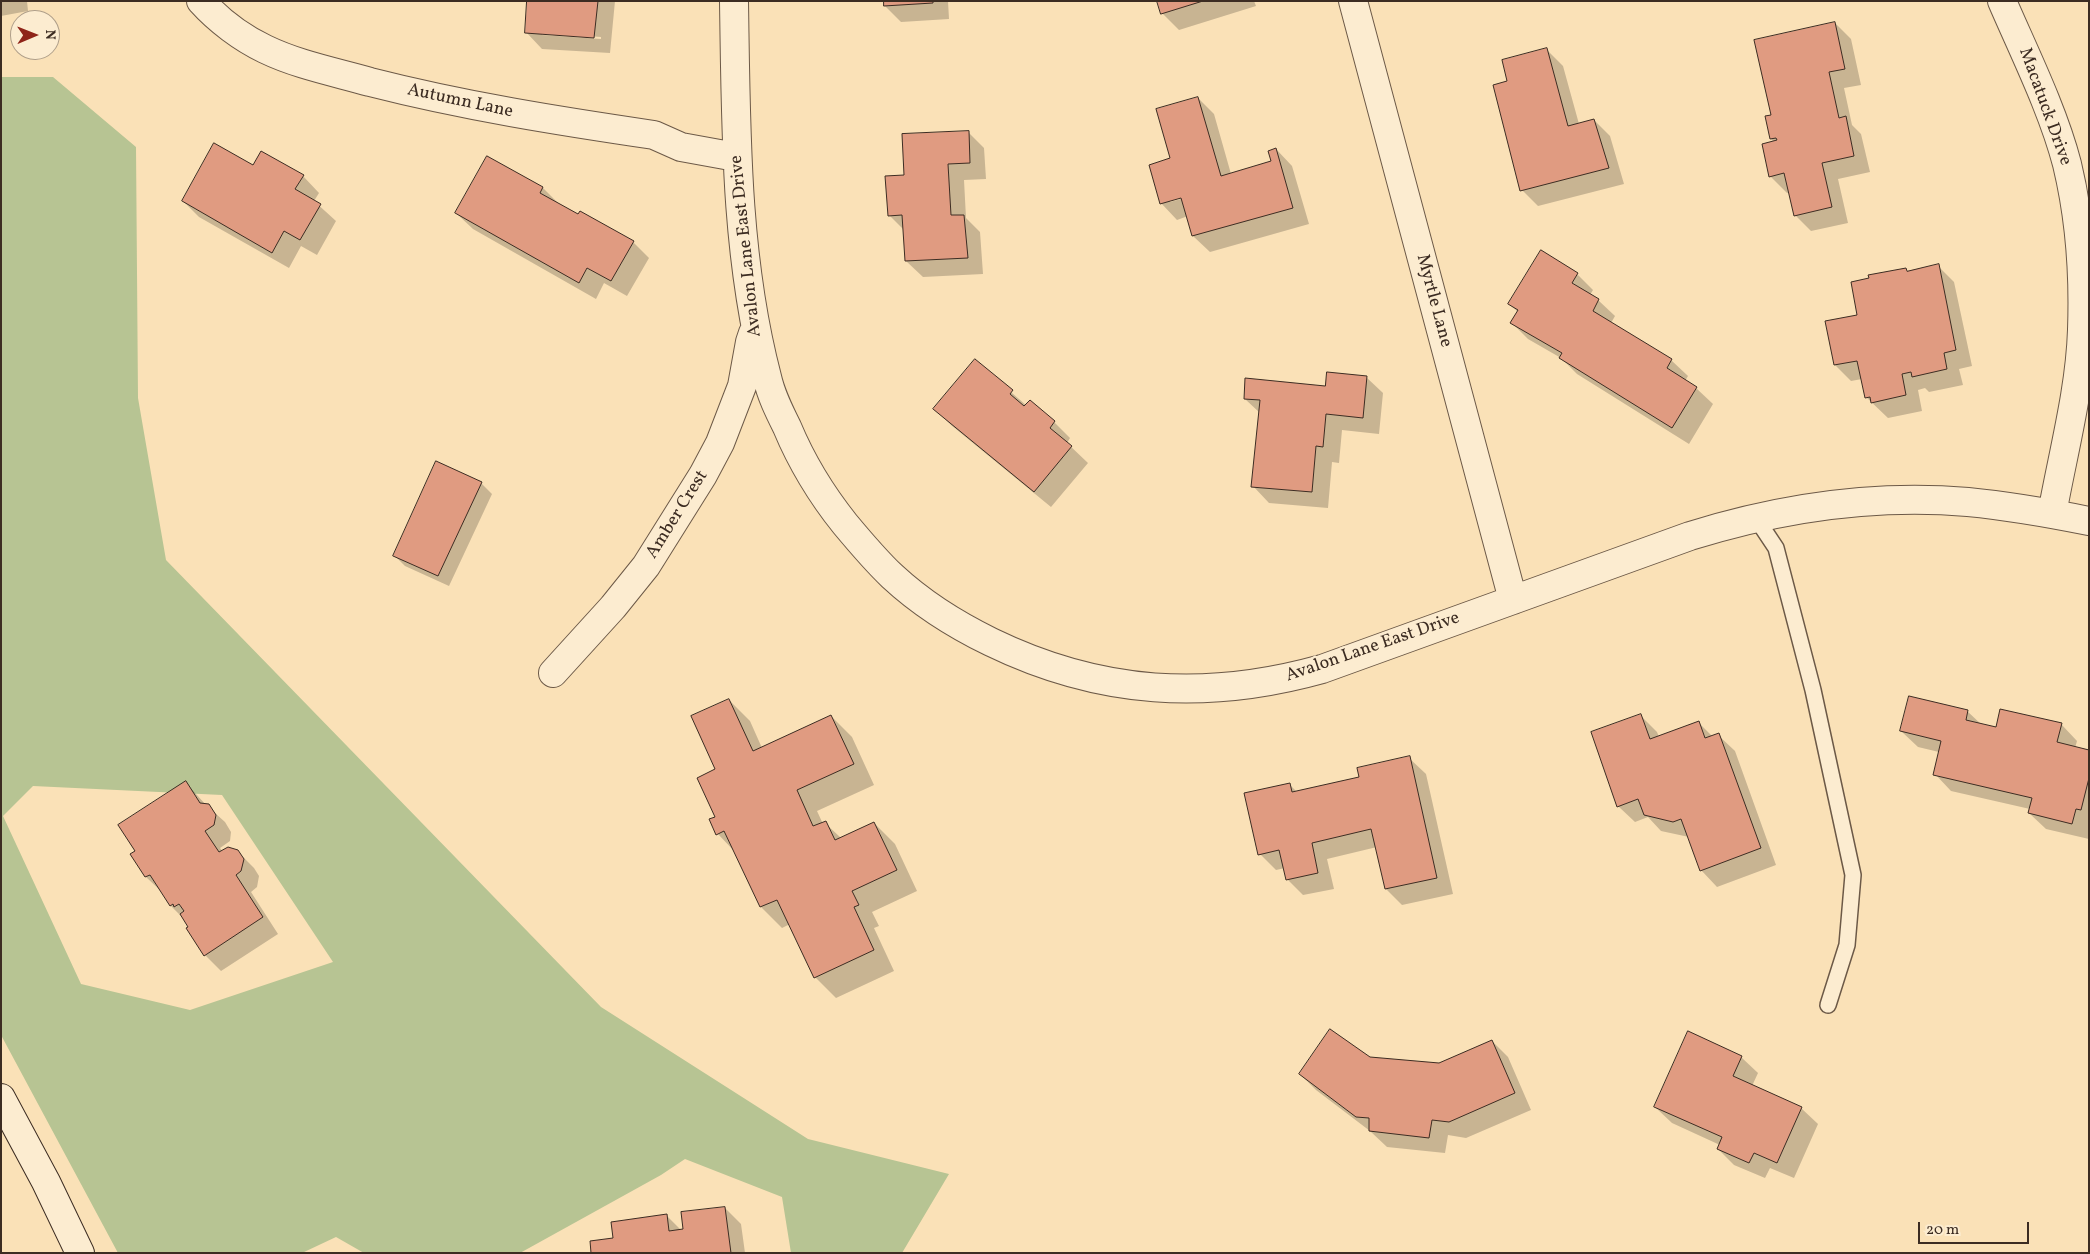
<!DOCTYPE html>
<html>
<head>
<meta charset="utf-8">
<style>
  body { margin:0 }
  #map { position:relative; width:2090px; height:1254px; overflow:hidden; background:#fae1b7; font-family:Vollkorn,serif }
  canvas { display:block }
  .frame { position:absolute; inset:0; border:2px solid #3c2c22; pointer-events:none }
  .north { position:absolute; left:10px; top:10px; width:50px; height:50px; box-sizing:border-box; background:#fcecd0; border:1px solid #af9f8a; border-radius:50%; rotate:89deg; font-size:14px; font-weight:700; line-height:20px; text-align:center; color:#3c2c22 }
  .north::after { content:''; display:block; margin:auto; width:18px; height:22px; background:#8f2418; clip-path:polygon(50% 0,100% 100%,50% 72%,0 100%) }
  .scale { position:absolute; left:1918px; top:1222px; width:111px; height:22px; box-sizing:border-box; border:2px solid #3c2c22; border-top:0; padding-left:6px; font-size:15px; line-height:18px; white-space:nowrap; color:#3c2c22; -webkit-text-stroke:4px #fcecd0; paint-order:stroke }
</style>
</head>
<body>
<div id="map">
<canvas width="2090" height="1254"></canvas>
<div class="frame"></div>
<div class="north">N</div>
<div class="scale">20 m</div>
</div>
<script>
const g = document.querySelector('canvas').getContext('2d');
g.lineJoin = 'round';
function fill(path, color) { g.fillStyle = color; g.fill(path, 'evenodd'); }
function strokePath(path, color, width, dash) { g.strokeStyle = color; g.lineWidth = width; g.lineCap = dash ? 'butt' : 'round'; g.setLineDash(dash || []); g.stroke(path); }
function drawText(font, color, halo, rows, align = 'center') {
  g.font = font + ' Vollkorn,serif'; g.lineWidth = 4.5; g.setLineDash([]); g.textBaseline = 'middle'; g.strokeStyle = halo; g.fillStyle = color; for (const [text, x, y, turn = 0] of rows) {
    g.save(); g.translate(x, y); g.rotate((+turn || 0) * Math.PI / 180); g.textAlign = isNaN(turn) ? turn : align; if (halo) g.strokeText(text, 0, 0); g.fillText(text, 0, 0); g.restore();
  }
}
const green = new Path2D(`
  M1,77H53L136,147L138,398L166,560L601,1007L808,1139L949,1174L902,1253H791L782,1197L685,1159L661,1175L520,1253H364L336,1237L302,1253H118L1,1035ZM33,786L222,795L333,962L190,1010L81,984L3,816Z`);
const shadow = new Path2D(`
  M1,1H27L28,11L1,16Z
  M528,1H615L610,53L542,49L526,32ZM542,33L601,37V39L542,35Z
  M885,1H948L949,19L901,22L885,6Z
  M1159,1H1254L1256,6L1179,30L1162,13Z
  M1835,23L1851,39L1861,85L1844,88L1852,125L1861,134L1870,172L1838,179L1848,223L1811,231L1795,215L1790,192L1787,193L1770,176L1774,142L1771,139L1767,117L1772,116Z
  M1547,50L1563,66L1579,124L1594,120L1610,136L1624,184L1538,206L1522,190L1509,81Z
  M1198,98L1214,114L1231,174L1272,162L1276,149L1292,166L1309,224L1210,252L1193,236L1188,216L1177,220L1161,203L1172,158ZM1188,197L1170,202V200Z
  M968,132L984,148L986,179L964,180L966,218L980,232L983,274L923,277L906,261L905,231L889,215Z
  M487,157L543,188L559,204L579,216L633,242L649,258L627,296L604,283L596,299L473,229L456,213Z
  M253,167L303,176L319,193L314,201L336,221L317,255L301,246L289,268L199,217L183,201Z
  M1938,266L1954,282L1972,366L1959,369L1963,385L1929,392L1925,388L1918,390L1922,411L1888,418L1866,397L1862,379L1851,381L1835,365L1858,316L1906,269L1908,272Z
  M1577,274L1593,290L1590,295L1598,300L1615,316L1611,323L1671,360L1688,376L1685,381L1696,388L1713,404L1689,444L1577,374L1561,358L1528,339L1511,322L1518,312L1509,304Z
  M975,361L1027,406L1054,422L1070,438L1067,443L1088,463L1051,507L951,425L935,409Z
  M1366,377L1383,393L1379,434L1342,430L1339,463L1332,462L1328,508L1269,503L1253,486L1260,413L1245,399L1326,387Z
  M481,483L492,494L449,586L405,566L394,555Z
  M729,700L750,721L762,748L831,716L852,737L874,785L817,811L823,824L825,823L841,838L874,823L895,844L917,891L872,912L879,926L874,928L894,971L836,998L815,977L790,924L782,928L761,907L735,852L718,834L717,770Z
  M1967,711L1982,725L1997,729L2061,724L2077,741L2075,748L2089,751V839L2046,829L2029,813L2030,809L1951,791L1935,774L1939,752L1918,747L1901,731Z
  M1641,716L1657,732L1659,737L1698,722L1713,737L1718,735L1735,751L1776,865L1717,887L1701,870L1689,837L1661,831L1648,817L1635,822L1618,806Z
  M1409,758L1426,774L1453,894L1402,905L1386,889L1377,847L1327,859L1334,889L1303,895L1287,879L1285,868L1276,870L1260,854L1289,784L1297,792L1361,778Z
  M185,782L206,805L225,822L231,832L230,841L220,848L223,852L237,851L254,868L259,876L257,887L251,892L278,934L221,971L205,955L185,920L171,906L163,893L146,877L136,852Z
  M1492,1041L1508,1057L1531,1110L1466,1138L1448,1135L1445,1153L1387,1147L1370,1131L1316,1090L1300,1074L1370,1059L1439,1065Z
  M1741,1057L1758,1073L1752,1086L1801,1108L1818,1124L1794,1178L1770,1168L1765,1178L1734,1165L1718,1149L1720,1145L1672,1123L1655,1107Z
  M725,1208L741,1224L745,1253H592L614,1239L666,1215L681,1230Z`);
const building = new Path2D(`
  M527,1H598L594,38L525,33Z
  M884,1H933V3L884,6Z
  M1157,1H1203L1161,14Z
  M1835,22L1845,69L1829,72L1839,118L1846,116L1854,156L1822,163L1832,207L1794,216L1784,173L1769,177L1762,144L1777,140L1776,138L1770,139L1765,116L1771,115L1754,40Z
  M1547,48L1568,126L1594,119L1609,168L1520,191L1493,85L1507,81L1502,60Z
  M1198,97L1221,176L1271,161L1268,151L1276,148L1293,208L1192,236L1181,198L1160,204L1149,165L1170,158L1156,109Z
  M969,131L970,163L948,164L951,215H964L968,258L905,261L902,215L888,216L885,176L904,175L902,134Z
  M214,143L253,165L261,151L304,175L295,189L321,204L300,240L284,231L272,253L182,201Z
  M487,156L543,187L540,193L578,214L580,211L634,241L611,281L587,268L579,283L455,213Z
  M1541,250L1578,273L1572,283L1599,299L1593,311L1672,359L1667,368L1697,387L1672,428L1559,358L1562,353L1510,323L1518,310L1508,304Z
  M1939,264L1956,350L1944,353L1947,369L1912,377L1911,372L1902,374L1906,395L1871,403L1870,397L1865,398L1857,361L1834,365L1825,321L1857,315L1851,282L1869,278L1868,275L1906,268L1907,271Z
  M975,359L1013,390L1010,394L1024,406L1030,400L1055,421L1050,428L1072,446L1034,492L933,409Z
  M1327,372L1367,376L1363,418L1326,414L1323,447L1316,446L1312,492L1251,487L1260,400L1244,399L1245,378L1325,386Z
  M436,461L482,482L438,576L393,556Z
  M1909,696L1968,710L1966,720L1996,727L2000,709L2062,723L2057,742L2089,750V778L2081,810L2076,809L2072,824L2028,813L2032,798L1933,775L1941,741L1900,731Z
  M729,699L753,751L831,715L854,764L797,790L813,826L826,821L835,840L874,822L897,870L852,891L859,905L854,907L874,950L814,978L777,900L760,907L724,831L716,835L709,819L715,817L697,778L715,769L691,716Z
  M1641,714L1650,739L1699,721L1705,738L1719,733L1761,848L1700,871L1681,819L1673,822L1644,815L1638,799L1617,807L1591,732Z
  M1410,756L1437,878L1385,889L1371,829L1312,843L1318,873L1286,880L1279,850L1258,855L1244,793L1290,783L1292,792L1359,777L1357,768Z
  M186,781L200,803L209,804L216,815L214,825L205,831L219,852L228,847L238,850L244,859L241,871L236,875L263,917L204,956L186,928L188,927L180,914L184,911L179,904L174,907L173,904L170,906L150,875L145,877L130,854L135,851L118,825Z
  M1330,1029L1370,1057L1439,1063L1492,1040L1515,1093L1449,1122L1432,1120L1429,1138L1369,1131V1118L1356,1117L1299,1074Z
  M1688,1031L1742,1056L1733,1076L1802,1107L1777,1163L1754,1153L1749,1163L1717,1149L1722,1137L1654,1107Z
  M725,1207L731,1253H591L590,1241L613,1238L611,1222L667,1214L669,1231L683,1229L681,1212Z`);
const lane = new Path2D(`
  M1756,518L1776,548L1813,690L1853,875L1847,945L1828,1005`);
const street = new Path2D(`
  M201,1C218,20 242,38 265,49C298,65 335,72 370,82C464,106 559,121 654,135L681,147L736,157
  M734,1C736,127 735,255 767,377C771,395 779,411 787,427C802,463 821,494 845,524C860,542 875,560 892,576C921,603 956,625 991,642C1100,695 1207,701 1322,669L1690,536C1780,508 1874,494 1968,502C2009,506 2049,513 2089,521
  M1353,1L1513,600
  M2002,1C2024,52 2053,110 2067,164C2080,218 2084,274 2082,330C2080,391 2063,453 2052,514
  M553,673L613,607L646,566L703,475L720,443L742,386L750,342L753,333`);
const secondary = new Path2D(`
  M1,1098L46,1182L80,1253`);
const streetNames = [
  ["Autumn Lane",460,102,12],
  ["Macatuck Drive",2044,107,70],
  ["Avalon Lane East Drive",747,246,-96],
  ["Myrtle Lane",1433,301,75],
  ["Amber Crest",678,515,-58],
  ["Avalon Lane East Drive",1373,648,-19]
];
fill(green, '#b7c493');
fill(shadow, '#0003');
fill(building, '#e09b81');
strokePath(building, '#3c2c22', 1);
strokePath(lane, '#6c5947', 18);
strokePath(street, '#6c5947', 30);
strokePath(secondary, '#3c2c22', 30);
strokePath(lane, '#fcecd0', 15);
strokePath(street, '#fcecd0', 28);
strokePath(secondary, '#fcecd0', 28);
drawText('18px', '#3c2c22', '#fcecd0', streetNames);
</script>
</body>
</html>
